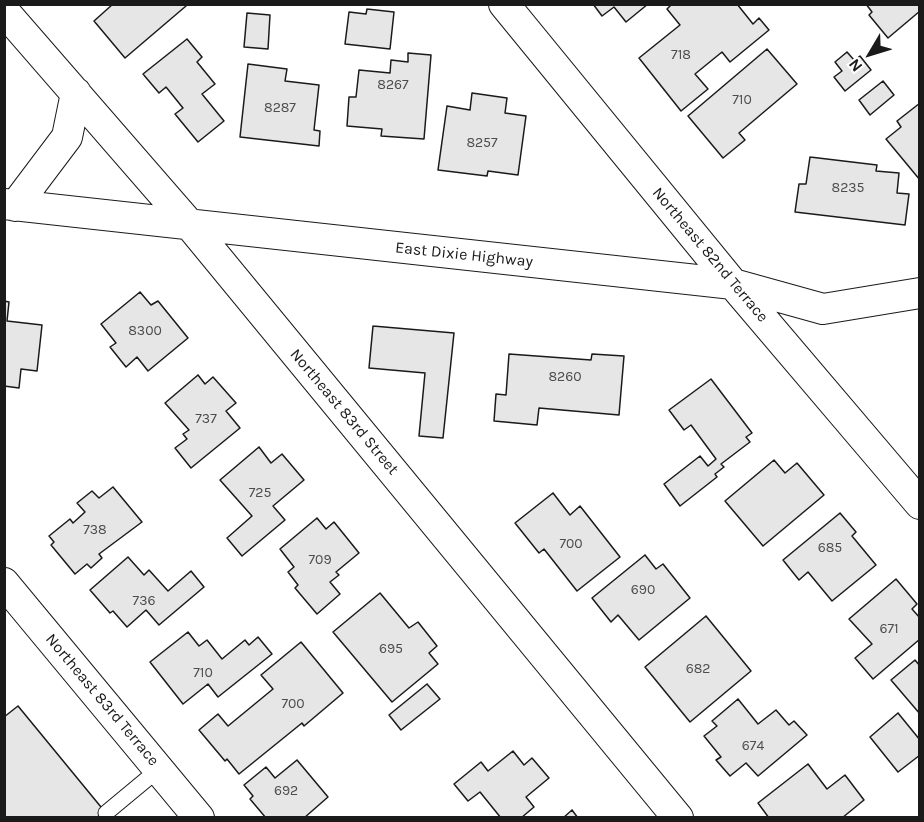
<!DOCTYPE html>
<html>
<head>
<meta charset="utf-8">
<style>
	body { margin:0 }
	#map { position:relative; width:924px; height:822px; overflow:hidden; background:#fff; font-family:Karla,sans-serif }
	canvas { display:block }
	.frame { position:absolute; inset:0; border:6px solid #1a1a1a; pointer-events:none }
	.north { position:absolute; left:840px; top:24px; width:60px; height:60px; -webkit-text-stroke:4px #fff; paint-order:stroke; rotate:232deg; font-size:16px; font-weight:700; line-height:24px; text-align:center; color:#1a1a1a }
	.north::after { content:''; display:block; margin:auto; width:21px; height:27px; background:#1a1a1a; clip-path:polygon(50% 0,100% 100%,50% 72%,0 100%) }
</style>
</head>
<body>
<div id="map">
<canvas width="924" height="822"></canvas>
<div class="frame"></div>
<div class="north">N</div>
</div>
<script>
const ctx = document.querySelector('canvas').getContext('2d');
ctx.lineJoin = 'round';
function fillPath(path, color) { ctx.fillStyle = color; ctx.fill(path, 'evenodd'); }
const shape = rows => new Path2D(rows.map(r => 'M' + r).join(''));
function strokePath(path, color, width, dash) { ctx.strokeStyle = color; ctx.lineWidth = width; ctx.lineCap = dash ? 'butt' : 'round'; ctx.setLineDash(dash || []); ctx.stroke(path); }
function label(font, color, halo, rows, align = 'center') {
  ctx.font = font + ' Karla,sans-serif'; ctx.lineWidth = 4.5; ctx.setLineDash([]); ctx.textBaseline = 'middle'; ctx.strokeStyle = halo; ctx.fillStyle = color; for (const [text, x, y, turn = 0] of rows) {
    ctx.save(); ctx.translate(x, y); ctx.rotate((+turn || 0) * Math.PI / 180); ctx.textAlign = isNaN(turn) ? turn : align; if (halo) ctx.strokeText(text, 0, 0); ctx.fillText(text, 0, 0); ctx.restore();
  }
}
const building = shape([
	[113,4,185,4,186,6,125,58,94,21,113,4],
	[593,4,648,4,626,22,614,7,602,16,593,4],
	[672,4,737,4,753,24,759,18,769,30,730,62,722,52,695,74,708,89,681,111,639,58,680,25,667,9,672,4],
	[866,4,920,4,920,11,888,38,869,15,872,12,866,4],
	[367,9,394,12,390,49,345,44,349,12,366,14,367,9],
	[247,13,270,15,268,49,244,47,247,13],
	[187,39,202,57,197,62,215,84,202,94,224,121,198,142,175,114,183,108,166,87,159,93,143,74,187,39],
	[767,49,797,84,739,133,745,140,723,158,688,116,767,49],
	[847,52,854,60,860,56,871,70,845,91,834,77,842,71,835,62,847,52],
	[408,53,431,55,424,139,381,136,382,129,347,126,349,97,356,97,359,70,390,73,391,60,408,62,408,53],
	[248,64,287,69,285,81,319,85,314,130,320,131,319,146,240,137,248,64],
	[883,81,894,95,870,115,859,100,883,81],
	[472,93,507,98,505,113,526,116,518,175,488,171,487,176,438,170,447,106,470,110,472,93],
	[920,103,920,180,886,139,901,127,897,121,920,103],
	[810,157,877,165,876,171,899,173,897,193,909,194,905,225,795,212,799,184,806,184,810,157],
	[140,292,151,305,158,301,188,338,148,371,137,357,126,367,110,347,116,343,101,324,140,292],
	[4,301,9,302,7,321,42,325,37,371,21,369,19,388,4,386,4,301],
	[373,326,454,333,443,438,419,436,425,373,369,368,373,326],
	[509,354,591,360,592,354,624,356,619,415,539,408,537,425,494,421,496,394,506,395,509,354],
	[198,375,205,384,213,377,236,403,226,411,240,428,191,468,175,448,187,439,183,434,189,430,165,403,198,375],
	[711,379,752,433,746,437,750,442,721,464,724,467,715,474,717,477,680,506,664,484,700,456,708,466,716,459,691,425,684,430,669,410,711,379],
	[259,447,271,463,282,454,304,480,273,506,285,520,242,556,227,538,252,516,220,480,259,447],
	[774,460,785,473,797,463,824,495,763,546,725,501,774,460],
	[113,487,142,522,99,554,102,558,91,568,87,564,75,574,51,545,54,542,49,536,70,519,73,523,85,512,77,503,92,491,99,498,113,487],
	[553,493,570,515,580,506,620,557,577,591,544,549,539,553,515,523,553,493],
	[840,513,856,532,852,536,876,565,832,601,808,572,799,580,783,560,840,513],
	[317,518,326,529,334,522,359,553,336,572,339,575,330,582,340,594,317,614,295,588,298,585,288,572,294,567,280,549,317,518],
	[645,555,656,569,663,564,690,598,639,640,618,615,611,622,592,598,645,555],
	[128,557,144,575,149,570,168,591,191,571,204,587,159,625,146,610,127,627,113,611,110,613,90,590,128,557],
	[896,579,917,604,912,609,920,618,920,639,873,679,855,658,872,644,849,619,896,579],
	[380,593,409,628,418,622,437,646,429,653,438,664,392,702,333,632,380,593],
	[706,616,751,671,690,722,645,667,706,616],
	[188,632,199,646,207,640,222,659,245,640,249,645,258,637,272,654,218,697,208,684,183,704,150,662,188,632],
	[301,642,343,693,304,726,302,723,239,774,227,759,225,761,199,730,218,714,228,726,273,689,261,675,301,642],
	[915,660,920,666,920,714,891,680,915,660],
	[427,684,440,699,401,730,389,715,427,684],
	[738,699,758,724,776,710,789,725,794,721,807,735,758,776,746,763,730,776,716,760,721,757,704,736,717,726,712,721,738,699],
	[18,706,110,818,4,818,4,717,18,706],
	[898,713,920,740,920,755,898,772,870,737,898,713],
	[513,751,524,765,532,758,549,778,526,797,534,807,521,818,501,818,480,792,468,801,454,784,481,762,488,771,513,751],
	[297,760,328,797,304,818,266,818,250,799,253,796,244,785,266,767,275,778,297,760],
	[808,764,827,789,845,775,864,800,842,818,769,818,758,803,808,764],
	[572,810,578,818,563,818,572,810]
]);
const lane = shape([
	[106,813,159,769]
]);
const street = shape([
	[504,4,733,284,920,504],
	[4,11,190,225,678,818],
	[4,204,733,284,823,309,920,293],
	[15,206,67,137,76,93],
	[4,583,199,818]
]);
const numberNames = [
	["718",681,55],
	["8267",393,85],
	["710",742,100],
	["8287",280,108],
	["8257",482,143],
	["8235",848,188],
	["8300",145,331],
	["8260",565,377],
	["737",206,419],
	["725",260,493],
	["738",95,530],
	["700",571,544],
	["685",830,548],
	["709",320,560],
	["690",643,590],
	["736",144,601],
	["671",889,629],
	["695",391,649],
	["682",698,669],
	["710",203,673],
	["700",293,704],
	["674",753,746],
	["692",286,791]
];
const streetNames = [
	["East Dixie Highway",464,255,6],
	["Northeast 82nd Terrace",710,255,50],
	["Northeast 83rd Street",344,412,50],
	["Northeast 83rd Terrace",102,700,50]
];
fillPath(building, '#e6e6e6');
strokePath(building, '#1a1a1a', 1.5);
strokePath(lane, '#1a1a1a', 17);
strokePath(street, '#1a1a1a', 32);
strokePath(lane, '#fff', 15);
strokePath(street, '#fff', 30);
label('14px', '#4d4d4d', null, numberNames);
label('16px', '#1a1a1a', '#fff', streetNames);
</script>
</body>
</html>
